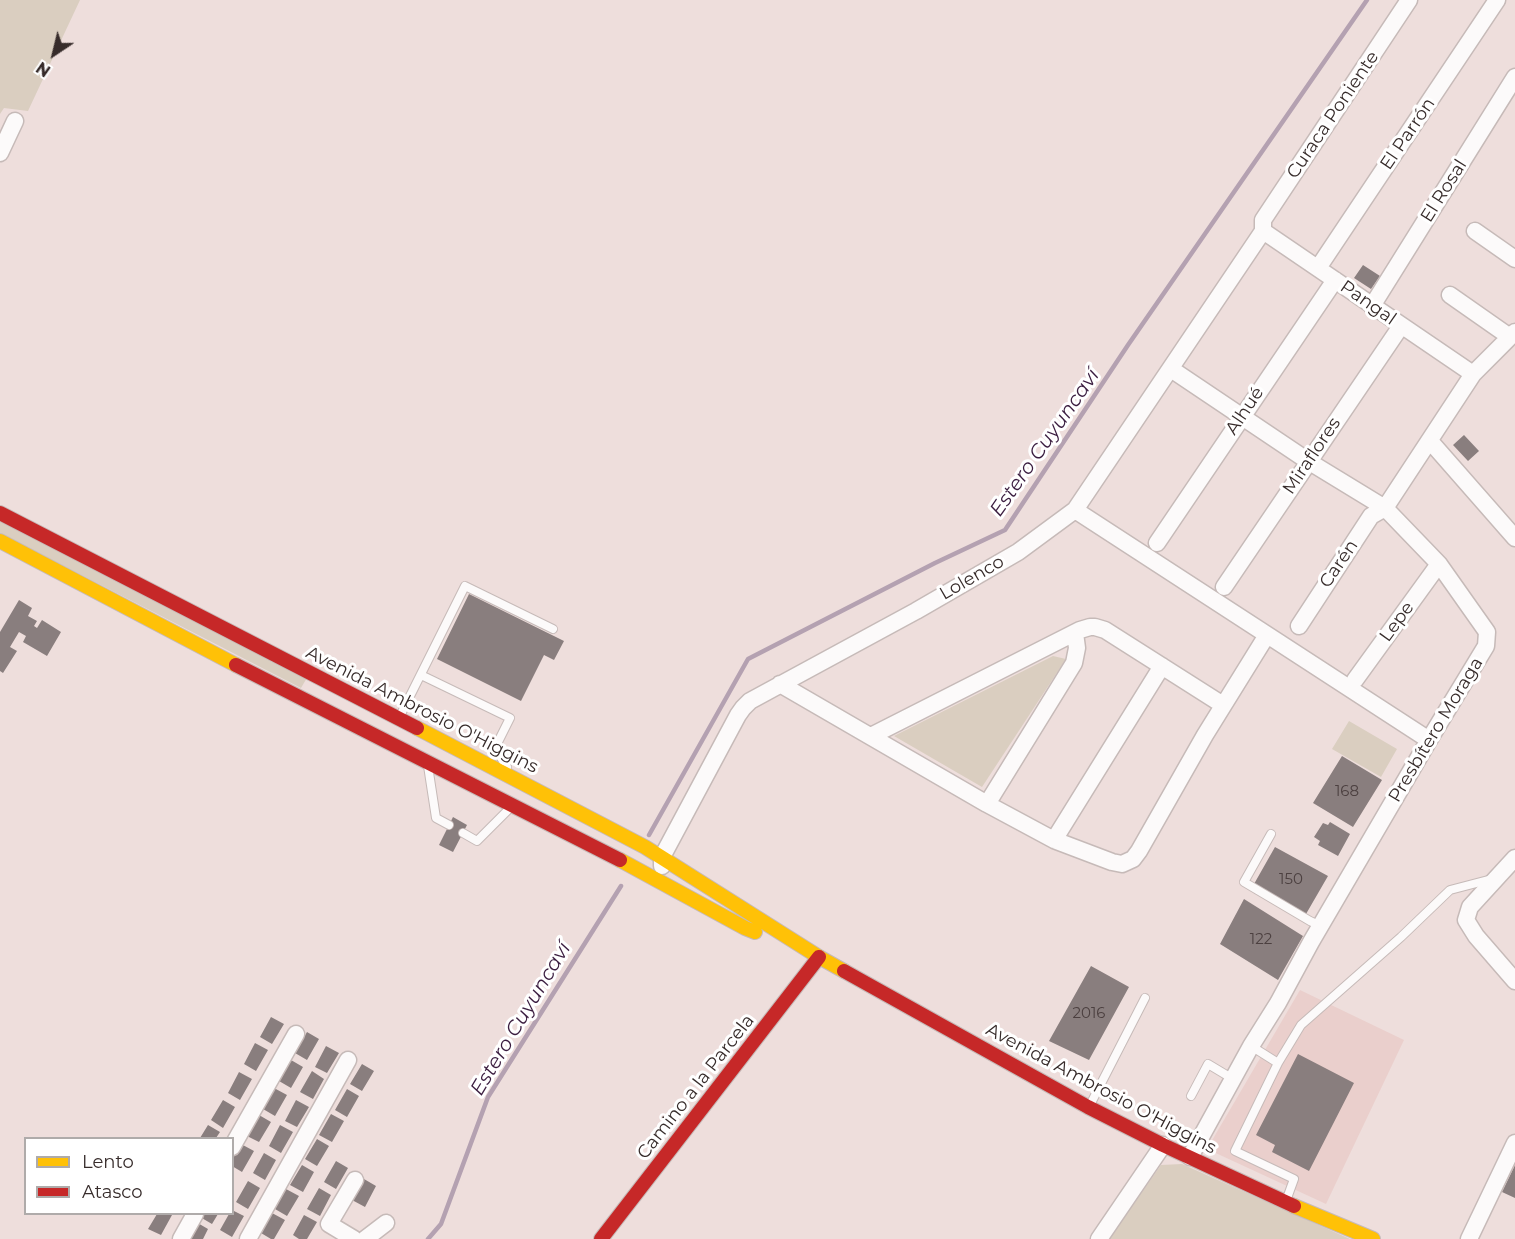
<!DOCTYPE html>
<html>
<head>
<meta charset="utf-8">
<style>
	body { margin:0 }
	#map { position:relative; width:1515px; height:1239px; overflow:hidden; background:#eededc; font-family:Montserrat,sans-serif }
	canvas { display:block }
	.legend { position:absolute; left:24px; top:1137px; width:210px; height:78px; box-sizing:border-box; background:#fff; border:2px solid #afabaa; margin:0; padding:8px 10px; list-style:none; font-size:18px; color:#372c2b }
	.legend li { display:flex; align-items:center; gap:12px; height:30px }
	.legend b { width:30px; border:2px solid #afabaa }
	.north { position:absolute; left:24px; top:24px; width:60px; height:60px; -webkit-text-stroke:4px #fff; paint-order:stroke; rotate:215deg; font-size:16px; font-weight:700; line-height:24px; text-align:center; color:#372c2b }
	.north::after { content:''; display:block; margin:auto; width:21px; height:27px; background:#372c2b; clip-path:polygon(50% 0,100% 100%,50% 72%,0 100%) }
</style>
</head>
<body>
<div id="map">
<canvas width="1515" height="1239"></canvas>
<ul class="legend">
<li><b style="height:8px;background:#ffc107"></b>Lento</li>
<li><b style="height:8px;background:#c62828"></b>Atasco</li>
</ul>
<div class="north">N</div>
</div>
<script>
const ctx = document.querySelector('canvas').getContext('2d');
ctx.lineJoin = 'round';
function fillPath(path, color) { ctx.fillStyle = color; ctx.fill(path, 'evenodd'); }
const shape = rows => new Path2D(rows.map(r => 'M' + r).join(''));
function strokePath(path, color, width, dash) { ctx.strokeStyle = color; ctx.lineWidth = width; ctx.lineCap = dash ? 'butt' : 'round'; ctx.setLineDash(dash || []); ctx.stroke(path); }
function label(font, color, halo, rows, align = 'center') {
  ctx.font = font + ' Montserrat,sans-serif'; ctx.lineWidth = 6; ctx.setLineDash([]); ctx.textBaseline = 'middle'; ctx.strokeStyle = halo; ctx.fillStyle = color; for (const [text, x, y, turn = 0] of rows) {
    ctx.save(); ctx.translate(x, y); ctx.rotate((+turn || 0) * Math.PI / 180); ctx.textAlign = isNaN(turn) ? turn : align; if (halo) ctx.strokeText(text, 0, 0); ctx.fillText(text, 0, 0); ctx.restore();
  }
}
const built = shape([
	[1300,990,1404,1040,1326,1204,1207,1149]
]);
const green = shape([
	[0,0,80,0,28,111,4,108,0,114],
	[0,520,308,676,301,688,0,533],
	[1053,656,1066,659,982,787,894,736],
	[1349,721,1397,749,1381,777,1332,749],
	[1182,1164,1350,1239,1109,1239,1161,1165]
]);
const stream = shape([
	[649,835,748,659,935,563,1005,530,1128,345,1367,0],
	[428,1239,441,1224,488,1097,621,886]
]);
const building = shape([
	[1363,265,1380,276,1371,289,1354,278],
	[1464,435,1479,451,1468,461,1453,445],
	[469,594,564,641,554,660,544,655,521,701,437,659],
	[19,600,32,608,28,616,37,621,34,626,37,628,42,620,61,632,47,656,23,642,26,636,19,632,10,647,17,651,3,673,0,671,0,632],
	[1342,756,1382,780,1353,827,1313,803],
	[453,817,467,825,453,852,439,845],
	[1330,822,1350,834,1338,856,1318,845,1320,841,1314,837,1323,823,1328,825],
	[1275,847,1328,876,1306,914,1254,884],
	[1244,899,1303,936,1278,980,1220,944],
	[1091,966,1129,987,1089,1060,1049,1041],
	[271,1017,284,1024,272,1044,260,1037],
	[307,1032,319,1039,307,1060,295,1053],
	[255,1043,268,1050,256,1071,244,1064],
	[326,1046,339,1053,327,1073,315,1067],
	[1298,1054,1354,1083,1309,1171,1272,1152,1275,1145,1256,1135],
	[291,1060,303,1067,291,1088,279,1081],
	[362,1064,374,1071,362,1091,350,1084],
	[312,1071,324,1079,313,1099,300,1092],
	[239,1072,252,1079,240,1100,228,1093],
	[274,1088,287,1095,275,1116,263,1109],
	[347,1089,359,1096,347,1117,335,1110],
	[223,1100,235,1107,223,1128,211,1120],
	[296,1100,309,1107,297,1127,285,1121],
	[331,1114,344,1121,332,1142,319,1135],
	[259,1115,271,1122,259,1142,247,1136],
	[208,1125,220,1132,216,1138,200,1138],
	[280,1125,293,1132,281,1153,269,1146],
	[317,1139,329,1146,317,1166,305,1159],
	[241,1144,254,1151,242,1172,232,1166,232,1160],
	[264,1153,276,1160,265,1180,253,1173],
	[336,1161,348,1168,336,1189,324,1182],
	[302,1165,314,1172,303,1192,290,1185],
	[1515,1165,1515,1198,1502,1192],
	[364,1179,376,1186,365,1207,352,1200],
	[248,1181,260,1188,248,1209,236,1202],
	[319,1188,331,1195,320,1216,307,1209],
	[286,1189,299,1196,287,1216,275,1209],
	[232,1210,244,1216,232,1237,220,1230,229,1214,232,1214],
	[272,1213,285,1220,274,1239,271,1239,261,1233],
	[157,1214,170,1214,172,1215,161,1235,148,1229],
	[202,1214,218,1214,212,1224,200,1217],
	[304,1215,317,1222,307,1239,299,1239,293,1235],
	[196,1222,208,1229,203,1239,187,1239]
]);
const lane = shape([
	[421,675,510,718,495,748,507,767],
	[399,718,465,586,553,629],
	[428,766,436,818,449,825],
	[463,833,477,841,510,808],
	[1271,834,1244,882,1310,921,1321,926],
	[1251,1046,1278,1063,1235,1151,1294,1179,1286,1201],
	[1278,1063,1301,1025,1401,937,1450,890,1492,879],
	[1191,1096,1208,1064,1233,1079],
	[1089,1107,1145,998]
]);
const street = shape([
	[0,153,15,121],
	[1263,231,1263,220,1409,0],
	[1263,231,1473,374],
	[1475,231,1515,259],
	[1318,268,1497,0],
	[1450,295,1510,337],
	[1372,306,1515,77],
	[1171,369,1308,461,1385,508,1439,564,1487,632,1486,646,1429,740,1311,942,1278,1003,1251,1046,1190,1157],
	[1430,441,1515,538],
	[1075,510,1429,740],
	[1157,543,1335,280],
	[1224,587,1401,326],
	[1299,626,1371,516,1385,508,1473,374,1515,332],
	[1355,680,1439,564],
	[780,684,987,804,1054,840,1112,862,1122,864,1133,859,1139,851,1205,735,1267,635],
	[871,736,1080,630,1090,627,1095,627,1105,630,1223,705],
	[987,804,1074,663,1077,648,1075,633],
	[1054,840,1162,666],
	[1515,858,1470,907,1466,920,1476,936,1515,981],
	[662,866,662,857,738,715,743,708,750,701,916,611,1018,552,1075,510,1263,231],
	[232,1147,296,1034],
	[181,1239,195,1214],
	[248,1239,348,1060],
	[354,1239,329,1224,355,1180],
	[365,1239,386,1223],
	[1099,1239,1163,1145],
	[1469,1239,1515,1143]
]);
const slow = shape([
	[0,541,236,665],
	[417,728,645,847,819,957,844,971],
	[620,860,745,928,755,932],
	[1294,1206,1373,1239]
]);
const jam = shape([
	[0,513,417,728],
	[236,665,620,860],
	[844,971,1088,1107,1163,1145,1294,1206],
	[601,1239,819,957]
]);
const numberNames = [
	["168",1347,792],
	["150",1291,880],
	["122",1261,940],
	["2016",1089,1014]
];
const streetNames = [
	["Curaca Poniente",1333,115,-56],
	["El Parrón",1408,134,-56],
	["El Rosal",1444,191,-58],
	["Pangal",1368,303,35],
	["Alhué",1245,411,-56],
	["Miraflores",1312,456,-56],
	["Carén",1339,564,-56],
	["Lolenco",972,578,-30],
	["Lepe",1397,622,-54],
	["Avenida Ambrosio O'Higgins",422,710,27],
	["Presbítero Moraga",1436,730,-59],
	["Camino a la Parcela",696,1087,-52],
	["Avenida Ambrosio O'Higgins",1101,1089,28]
];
const waterNames = [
	["Estero Cuyuncaví",1045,443,-55],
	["Estero Cuyuncaví",521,1019,-59]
];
fillPath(built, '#eacfcc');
fillPath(green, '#dacec0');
strokePath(stream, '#b4a1b1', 4.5);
fillPath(building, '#897e7e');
strokePath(lane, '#c6bab8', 10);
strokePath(street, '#c6bab8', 19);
strokePath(slow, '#c6bab8', 16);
strokePath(jam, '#c6bab8', 16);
strokePath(lane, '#fcfafa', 8);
strokePath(street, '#fcfafa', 16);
strokePath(slow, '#ffc107', 14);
strokePath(jam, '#c62828', 14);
label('15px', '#4c4040', null, numberNames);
label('18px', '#372c2b', '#fff', streetNames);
label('italic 20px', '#3a1c3f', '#fff', waterNames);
</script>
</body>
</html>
